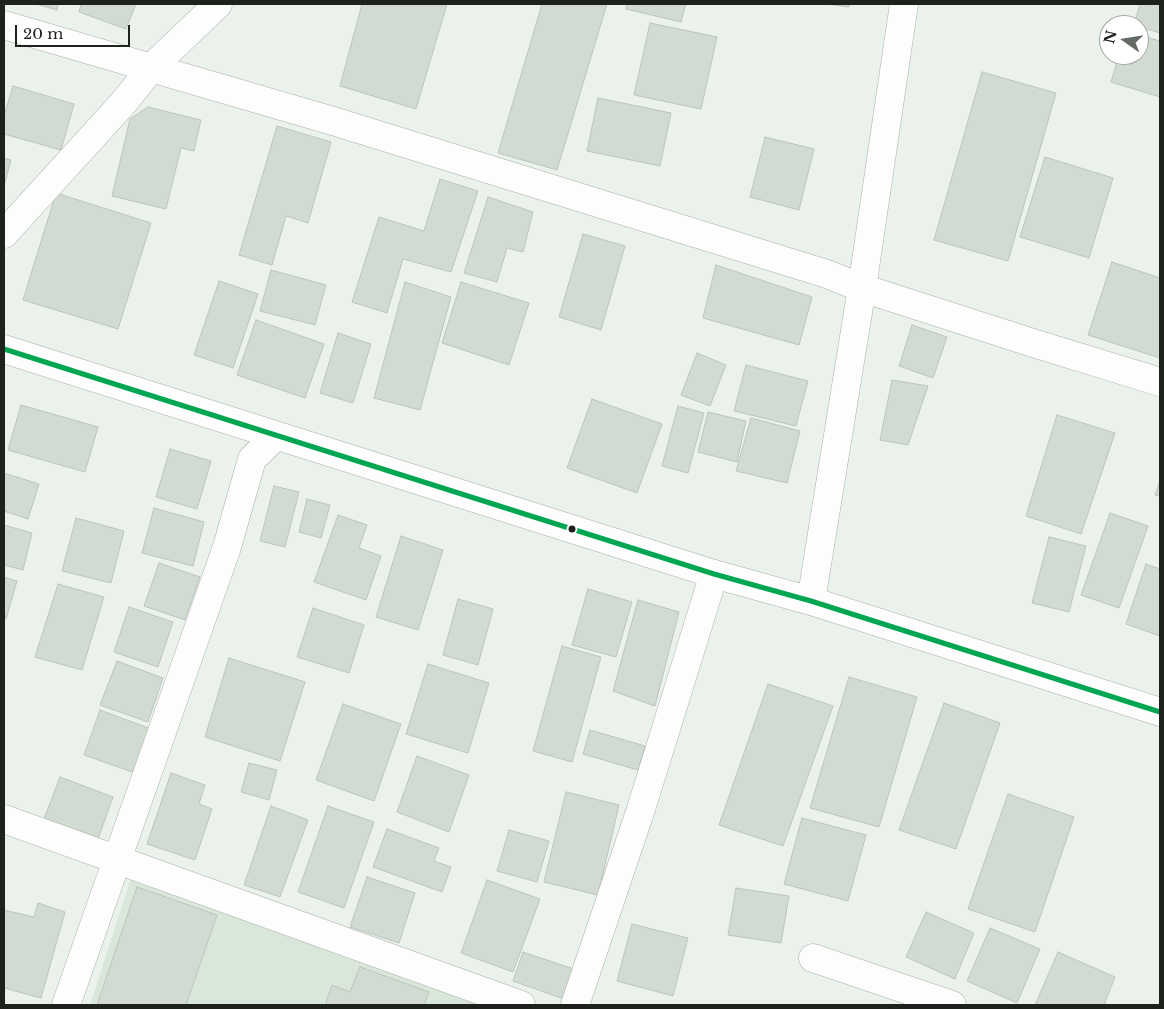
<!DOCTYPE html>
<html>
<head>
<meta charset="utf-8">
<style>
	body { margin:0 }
	#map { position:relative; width:1164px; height:1009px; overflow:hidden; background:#eaf2eb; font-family:"Libre Baskerville",serif }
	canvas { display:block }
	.frame { position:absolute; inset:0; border:5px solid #1d221d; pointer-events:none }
	.north { position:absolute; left:1099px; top:15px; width:50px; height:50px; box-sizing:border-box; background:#fff; border:1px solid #a5a7a5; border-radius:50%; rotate:283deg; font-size:14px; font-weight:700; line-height:20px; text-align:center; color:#1d221d }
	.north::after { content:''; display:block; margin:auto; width:18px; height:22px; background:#656b65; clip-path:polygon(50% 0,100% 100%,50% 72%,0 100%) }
	.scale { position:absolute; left:15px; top:25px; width:115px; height:22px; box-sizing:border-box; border:2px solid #1d221d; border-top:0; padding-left:6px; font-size:15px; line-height:18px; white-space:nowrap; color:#1d221d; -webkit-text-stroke:4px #fff; paint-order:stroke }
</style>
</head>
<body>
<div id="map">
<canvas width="1164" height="1009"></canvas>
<div class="frame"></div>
<div class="north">N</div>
<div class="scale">20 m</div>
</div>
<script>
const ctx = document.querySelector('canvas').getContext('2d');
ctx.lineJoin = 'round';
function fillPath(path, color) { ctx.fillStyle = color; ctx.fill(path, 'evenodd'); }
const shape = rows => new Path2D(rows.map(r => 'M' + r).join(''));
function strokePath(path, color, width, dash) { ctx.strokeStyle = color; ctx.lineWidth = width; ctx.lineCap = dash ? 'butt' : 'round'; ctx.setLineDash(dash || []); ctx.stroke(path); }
const built = shape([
	[132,875,479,1005,90,1005]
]);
const building = shape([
	[36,4,58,4,57,10,36,4],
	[81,4,136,4,126,29,79,12,81,4],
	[362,4,447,4,416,109,340,86,362,4],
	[542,4,607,4,557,170,498,153,542,4],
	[627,4,686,4,681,22,626,9,627,4],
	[826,4,850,4,849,7,826,4],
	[1140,4,1160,4,1160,33,1134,25,1140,4],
	[650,23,717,37,701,109,634,95,650,23],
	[1139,35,1160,41,1160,97,1111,82,1119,55,1139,55,1139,35],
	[982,72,1056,93,1008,261,934,240,982,72],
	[13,86,74,104,61,150,4,134,4,116,13,86],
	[598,98,671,113,660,166,587,151,598,98],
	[148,107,201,120,194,151,181,148,166,209,112,196,130,119,148,107],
	[277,126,331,142,308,223,286,216,272,265,239,255,277,126],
	[765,137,814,149,799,210,750,197,765,137],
	[1045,157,1113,178,1089,258,1020,237,1045,157],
	[4,158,11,160,4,186,4,158],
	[440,179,478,191,451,272,403,259,387,313,352,302,379,217,424,231,440,179],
	[56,193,151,223,118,329,23,300,56,193],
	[488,197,533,212,523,252,507,248,497,282,464,273,488,197],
	[583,234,625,246,601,330,559,317,583,234],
	[1112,262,1160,278,1160,358,1088,335,1112,262],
	[716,265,812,297,799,345,703,318,716,265],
	[271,270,326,285,315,325,260,311,271,270],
	[219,281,258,294,233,368,194,355,219,281],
	[405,282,451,297,420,410,374,398,405,282],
	[461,282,529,303,509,365,442,343,461,282],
	[256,320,324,344,305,398,237,375,256,320],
	[912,325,947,337,933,378,899,366,912,325],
	[338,333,371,344,353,403,320,393,338,333],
	[697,353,726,365,710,406,681,395,697,353],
	[746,365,808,381,796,426,734,411,746,365],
	[892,380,928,386,908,445,880,440,892,380],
	[592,399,662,424,637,493,567,468,592,399],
	[21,405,98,427,85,472,8,450,21,405],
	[678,406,704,413,688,473,662,466,678,406],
	[708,412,746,421,737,462,698,452,708,412],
	[1057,415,1115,433,1081,534,1026,516,1057,415],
	[751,418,800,431,787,483,736,471,751,418],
	[170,449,211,461,197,509,156,497,170,449],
	[4,473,39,484,28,519,4,511,4,473],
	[1160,481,1160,496,1155,495,1160,481],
	[274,486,299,492,285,547,260,541,274,486],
	[307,499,330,505,321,538,299,532,307,499],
	[154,508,204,522,193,566,142,553,154,508],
	[1110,513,1148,526,1119,608,1081,595,1110,513],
	[338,515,367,525,359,548,381,556,366,600,314,582,338,515],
	[76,518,124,531,111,583,62,571,76,518],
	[4,525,32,533,23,570,4,565,4,525],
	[401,536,443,550,418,630,376,617,401,536],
	[1049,537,1086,546,1069,612,1032,603,1049,537],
	[159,563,200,577,185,620,144,606,159,563],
	[1146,564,1160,569,1160,636,1126,624,1146,564],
	[4,577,17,581,6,619,4,619,4,577],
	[58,584,104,597,82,670,35,657,58,584],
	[588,589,632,602,616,657,572,645,588,589],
	[458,599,493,609,478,665,443,655,458,599],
	[638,600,679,612,655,706,613,691,638,600],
	[129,607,173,622,158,667,114,652,129,607],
	[313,608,364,625,349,673,297,657,313,608],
	[562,646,601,657,572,762,533,751,562,646],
	[229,658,305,682,280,761,205,737,229,658],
	[117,661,163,678,148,722,100,705,117,661],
	[428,664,489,683,468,753,406,734,428,664],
	[849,677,917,697,879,827,810,808,849,677],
	[768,684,833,706,783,846,719,825,768,684],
	[944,703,1000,723,956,849,899,830,944,703],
	[343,704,401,724,374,801,316,780,343,704],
	[100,710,151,729,135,773,84,755,100,710],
	[590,730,645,746,638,770,583,754,590,730],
	[417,756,469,775,449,832,397,812,417,756],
	[249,763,277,770,269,800,241,792,249,763],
	[171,773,205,785,199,804,212,809,195,860,147,844,171,773],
	[60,777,113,797,98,839,44,819,60,777],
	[566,792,619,805,598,895,544,882,566,792],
	[1008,794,1074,817,1035,932,968,909,1008,794],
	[271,806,308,820,280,897,244,885,271,806],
	[328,806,374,822,344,908,298,892,328,806],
	[802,818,866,835,848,901,784,884,802,818],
	[387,829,439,848,434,861,451,867,442,892,373,867,387,829],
	[509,830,549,841,537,882,497,871,509,830],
	[367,877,415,893,399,943,350,927,367,877],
	[487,880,540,899,513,972,461,953,487,880],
	[137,887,217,915,186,1005,97,1005,137,887],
	[736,888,789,896,781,943,728,935,736,888],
	[38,903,65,912,41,998,4,988,4,910,34,917,38,903],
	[926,912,974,933,955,979,906,957,926,912],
	[632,924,688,938,673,996,617,981,632,924],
	[990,928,1040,949,1017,1003,967,981,990,928],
	[523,952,574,969,564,999,513,981,523,952],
	[1058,952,1115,977,1104,1005,1035,1005,1058,952],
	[360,967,429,992,424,1005,325,1005,332,985,350,992,360,967]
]);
const minor = shape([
	[4,25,333,121,827,274,862,288,1033,343,1160,382],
	[4,234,125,101,152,67,218,4],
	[811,601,862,288,904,4],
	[4,819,521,1005],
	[813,958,952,1005],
	[66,1005,227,547,252,459,276,436],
	[575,1005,641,809,714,574]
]);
const highway = shape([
	[4,349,714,574,811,601,1160,712]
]);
const bus1 = shape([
	[4,349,714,574,811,601,1160,712]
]);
const markers = [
	[572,529,4.5,"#1d221d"]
];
fillPath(built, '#d9e7da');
fillPath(building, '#d1dbd1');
strokePath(building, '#bdc3be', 1);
strokePath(minor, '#a9aea9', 29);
strokePath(highway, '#a9aea9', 29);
strokePath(minor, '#fcfdfc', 28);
strokePath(highway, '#fcfdfc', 28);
strokePath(bus1, '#00a651', 5);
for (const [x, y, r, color] of markers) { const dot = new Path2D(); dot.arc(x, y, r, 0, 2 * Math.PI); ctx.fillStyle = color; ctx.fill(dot); strokePath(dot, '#fff', 2); }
</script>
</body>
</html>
